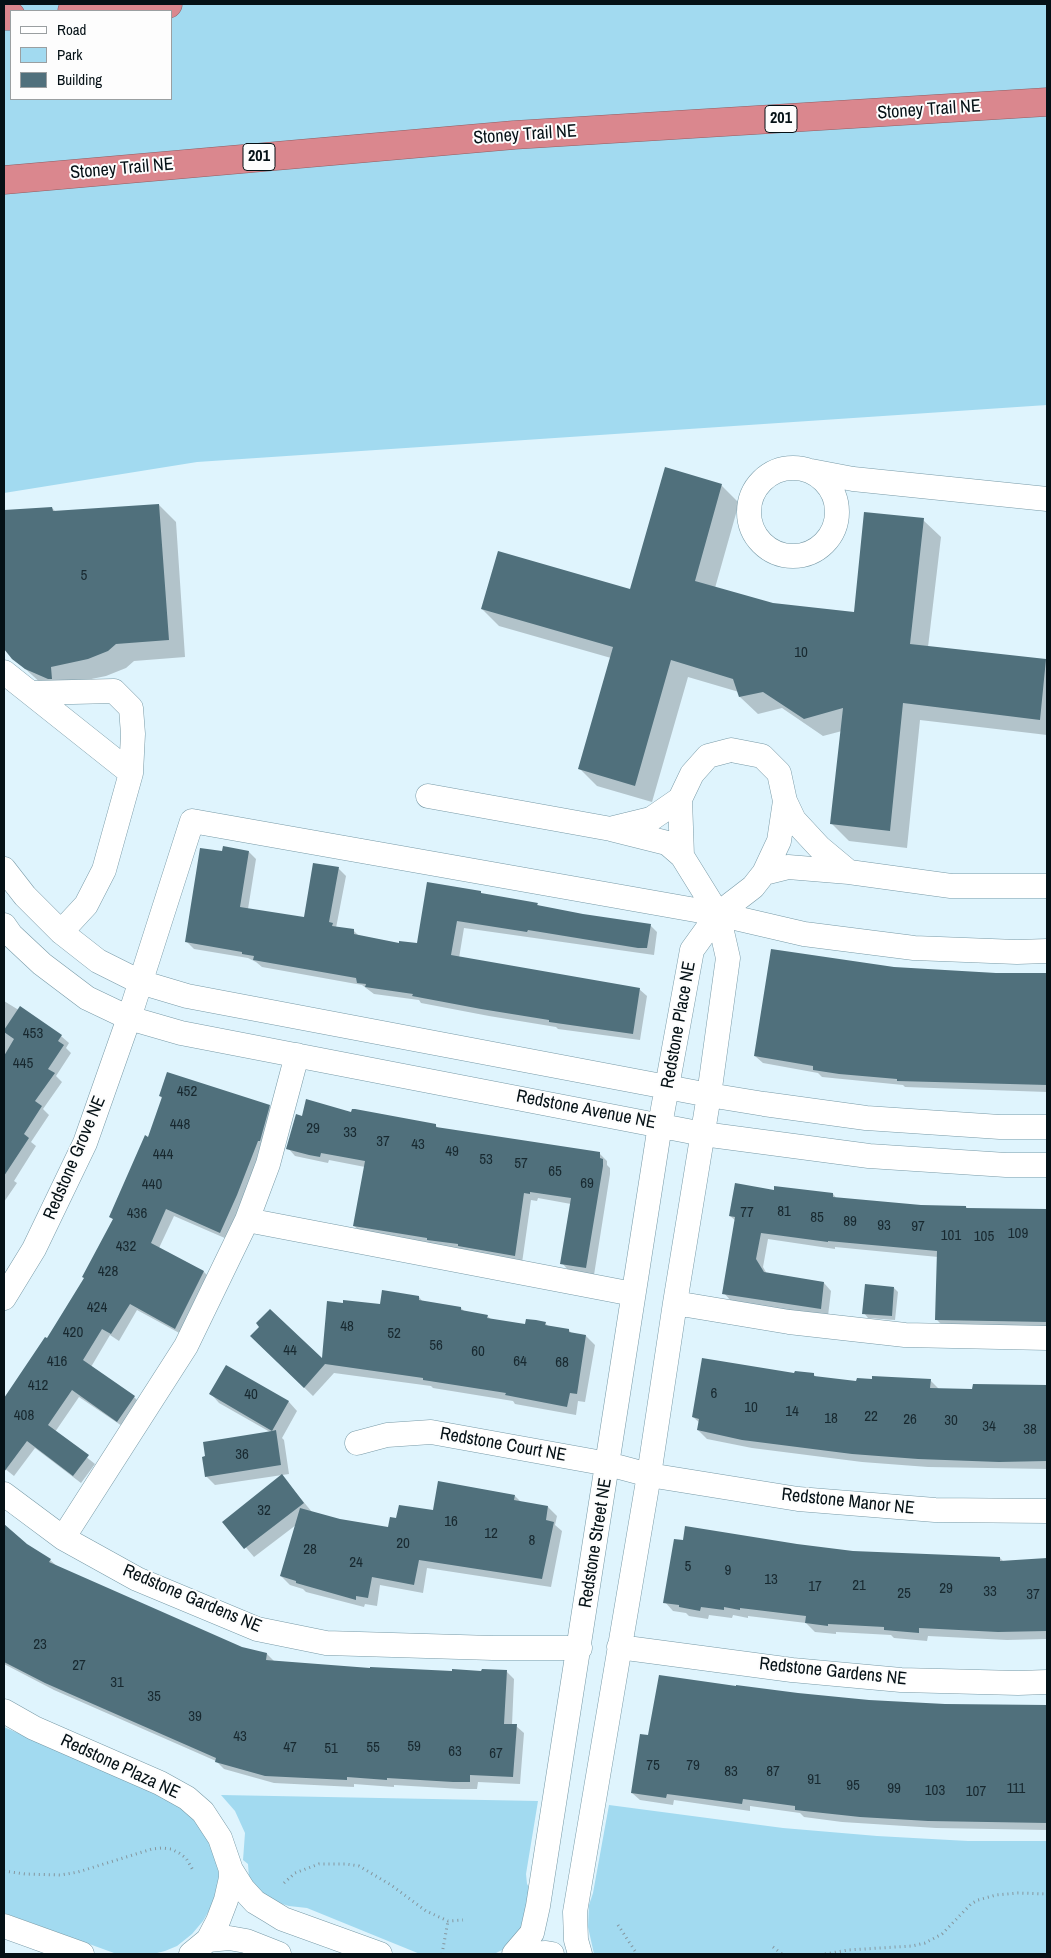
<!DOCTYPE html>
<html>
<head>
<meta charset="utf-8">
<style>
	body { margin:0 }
	#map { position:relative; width:1051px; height:1958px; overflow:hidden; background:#dff4fd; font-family:"Archivo Narrow",sans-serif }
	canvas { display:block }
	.frame { position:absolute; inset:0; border:5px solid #051116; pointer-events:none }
	.legend { position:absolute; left:10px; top:10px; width:162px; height:90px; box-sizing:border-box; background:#fdfdfd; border:1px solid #9a9fa1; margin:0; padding:6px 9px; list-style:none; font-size:15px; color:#051116 }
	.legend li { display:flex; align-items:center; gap:10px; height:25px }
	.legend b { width:25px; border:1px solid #9a9fa1 }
</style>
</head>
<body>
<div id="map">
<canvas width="1051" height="1958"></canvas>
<div class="frame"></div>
<ul class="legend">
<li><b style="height:6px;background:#fff"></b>Road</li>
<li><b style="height:14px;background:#a2daf0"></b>Park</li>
<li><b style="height:14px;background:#50707c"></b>Building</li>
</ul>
</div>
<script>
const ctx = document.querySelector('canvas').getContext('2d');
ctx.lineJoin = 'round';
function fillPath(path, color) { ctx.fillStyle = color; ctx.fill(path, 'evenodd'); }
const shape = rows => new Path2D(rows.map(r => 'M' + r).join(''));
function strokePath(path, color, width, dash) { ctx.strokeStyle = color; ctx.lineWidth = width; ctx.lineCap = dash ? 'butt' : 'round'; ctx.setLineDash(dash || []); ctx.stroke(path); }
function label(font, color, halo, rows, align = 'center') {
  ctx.font = font + ' "Archivo Narrow",sans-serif'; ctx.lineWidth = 4; ctx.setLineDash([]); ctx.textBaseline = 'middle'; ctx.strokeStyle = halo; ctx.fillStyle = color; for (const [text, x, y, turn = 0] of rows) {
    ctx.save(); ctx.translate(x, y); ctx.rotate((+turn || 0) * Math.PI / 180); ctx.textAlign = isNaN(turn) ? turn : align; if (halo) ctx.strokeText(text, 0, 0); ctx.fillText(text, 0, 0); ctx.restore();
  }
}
const green = shape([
	[4,4,1047,4,1047,405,197,462,4,493],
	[11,11,171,11,171,99,11,99],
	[4,1727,179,1803,198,1819,218,1859,219,1882,214,1902,203,1921,192,1934,177,1946,165,1951,153,1954,124,1954,114,1953,4,1913],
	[221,1795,538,1801,526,1874,527,1884,533,1893,522,1927,502,1950,494,1954,420,1954,307,1908,289,1906,272,1901,260,1893,249,1878,248,1864,243,1860,245,1833,235,1811],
	[609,1805,783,1828,877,1836,968,1841,1047,1841,1047,1954,594,1954,588,1927,589,1905,593,1893]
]);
const shadow = shape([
	[721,485,739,503,715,588,772,604,855,614,923,520,941,537,928,647,1046,660,1047,735,920,720,907,848,849,841,832,824,842,731,823,736,782,708,758,714,740,697,739,692,688,677,652,802,597,786,580,769,611,658,499,626,482,609,631,591],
	[159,505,176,522,185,657,134,661,126,668,106,676,67,684,44,686,9,654,4,645,4,513,8,511,52,508,56,512],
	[249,852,256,859,248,909,305,919,338,868,346,876,336,928,354,931,360,937,400,944,418,945,482,895,537,904,539,906,583,915,650,925,657,932,654,955,464,928,459,958,639,989,647,996,640,1040,558,1029,556,1027,489,1016,421,1003,419,1000,374,994,362,985,262,967,256,962,248,958,194,949,186,941,223,853],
	[854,964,936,972,1047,974,1047,1092,905,1087,903,1085,822,1077,818,1073,763,1063,755,1056],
	[4,1001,61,1036,69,1043,66,1048,71,1053,56,1076,62,1082,43,1109,49,1115,31,1142,36,1146,14,1181,17,1183,4,1202],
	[160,1096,269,1106,276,1113,227,1239,174,1216,159,1248,204,1272,211,1279,183,1335,137,1310,119,1341,110,1335,91,1367,134,1397,141,1404,125,1428,79,1397,55,1432,95,1464,81,1483,35,1448,14,1476,4,1468,4,1401,47,1340,85,1278,114,1220,111,1217,148,1138,163,1099],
	[352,1114,436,1126,439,1129,600,1154,607,1161,607,1165,610,1168,610,1174,594,1275,569,1271,562,1263,571,1204,538,1198,537,1201,531,1200,522,1263,362,1233,354,1226,365,1167,329,1160,328,1163,295,1156,288,1148,303,1117],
	[775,1191,833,1194,837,1199,921,1206,966,1207,968,1209,1047,1210,1047,1329,944,1327,937,1320,938,1257,835,1247,835,1249,768,1239,763,1267,767,1274,824,1283,831,1291,828,1316,731,1301,724,1293,736,1221,730,1216],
	[894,1288,898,1292,895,1320,868,1318,864,1313],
	[419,1297,423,1302,461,1308,465,1312,487,1316,492,1320,526,1326,545,1323,548,1326,569,1330,572,1334,586,1336,595,1345,585,1402,578,1401,576,1415,515,1404,513,1401,433,1388,431,1386,334,1373,313,1396,251,1336,323,1360,381,1305],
	[226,1366,289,1402,297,1411,282,1438,284,1440,289,1474,215,1485,206,1476,270,1432,219,1403,211,1394],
	[795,1374,813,1374,817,1378,858,1383,930,1380,939,1389,974,1391,1047,1386,1047,1469,928,1467,862,1462,752,1448,707,1439,698,1430,700,1423,693,1417],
	[282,1476,312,1512,340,1520,389,1529,398,1520,515,1496,522,1503,548,1507,557,1516,555,1525,562,1531,551,1587,427,1568,423,1593,380,1585,377,1606,365,1604,364,1607,306,1592,303,1589,290,1585,281,1576,296,1525,254,1557,224,1522],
	[4,1526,27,1545,50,1560,58,1567,241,1648,267,1654,274,1661,371,1670,507,1672,514,1679,512,1725,516,1726,524,1733,520,1784,478,1782,477,1789,461,1789,394,1785,394,1787,354,1784,354,1787,274,1783,224,1769,216,1761,54,1690,4,1664],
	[797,1545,853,1552,1000,1558,1004,1562,1047,1560,1047,1641,1046,1639,1007,1640,928,1636,927,1641,894,1638,891,1635,836,1632,836,1634,815,1632,806,1623,748,1616,748,1618,733,1615,732,1618,709,1615,708,1619,689,1616,686,1613,673,1611,665,1602],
	[737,1688,869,1701,945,1705,1047,1706,1047,1830,936,1828,842,1822,804,1817,800,1813,750,1806,750,1811,674,1800,673,1805,640,1800,632,1793,649,1736]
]);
const building = shape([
	[665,467,722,484,695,581,773,603,854,612,864,512,924,518,910,644,1046,659,1040,720,903,703,890,831,830,824,843,708,804,719,763,692,739,697,733,679,671,660,635,786,578,769,613,647,481,609,498,551,630,589],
	[159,504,169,640,116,644,108,651,88,659,51,667,52,679,48,679,25,669,12,659,4,649,4,510,52,507,53,511],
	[223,846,249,851,240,907,304,917,313,863,339,867,329,922,333,923,332,926,354,929,354,934,399,943,399,941,417,943,427,882,481,891,481,893,538,903,537,905,583,914,651,924,647,948,638,948,528,930,527,932,457,921,451,955,640,988,633,1034,549,1022,549,1020,481,1009,412,996,413,994,365,987,366,984,357,983,356,978,253,960,254,956,242,954,242,952,185,942,200,848,222,851],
	[771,949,894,967,996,973,1046,973,1047,1085,897,1081,897,1079,839,1074,813,1070,813,1066,754,1056],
	[20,1006,62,1035,58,1041,64,1045,48,1069,55,1073,35,1101,42,1106,24,1134,29,1138,4,1176,4,1056,14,1039,4,1032,4,1030],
	[167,1072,270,1105,260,1141,258,1141,237,1195,220,1233,166,1209,151,1243,204,1271,175,1329,130,1304,111,1334,102,1329,83,1360,135,1396,117,1422,72,1390,48,1425,89,1455,73,1476,27,1441,4,1472,4,1398,45,1337,47,1338,84,1278,82,1277,113,1219,109,1217,145,1135,148,1137,162,1097,159,1096],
	[306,1099,351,1112,352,1109,355,1109,436,1124,436,1127,600,1152,600,1158,603,1159,603,1166,586,1268,560,1264,571,1198,530,1192,530,1194,524,1193,515,1256,458,1246,458,1244,427,1240,427,1238,353,1226,365,1161,321,1153,320,1157,309,1155,286,1149,296,1114,302,1116],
	[735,1183,774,1190,774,1186,833,1193,833,1197,921,1205,966,1206,966,1208,1047,1209,1047,1322,935,1320,937,1251,828,1241,828,1242,761,1233,756,1259,764,1272,824,1282,821,1309,722,1294,735,1217,729,1216],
	[865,1284,894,1287,892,1316,862,1314],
	[382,1290,419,1296,419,1300,461,1307,461,1310,488,1315,487,1318,525,1324,526,1319,536,1320,546,1322,545,1325,569,1329,569,1332,586,1335,577,1394,570,1393,567,1407,505,1395,506,1393,423,1380,423,1378,325,1364,304,1388,250,1336,259,1327,256,1323,270,1309,322,1358,327,1301,343,1303,343,1300,380,1304],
	[702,1358,794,1373,795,1371,814,1373,814,1376,856,1381,857,1378,872,1379,872,1376,931,1379,930,1388,972,1389,973,1384,1047,1385,1047,1461,999,1462,918,1459,852,1454,742,1440,697,1430,699,1419,692,1417],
	[226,1365,289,1401,272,1431,276,1430,281,1465,205,1477,202,1457,205,1456,203,1442,272,1431,209,1394],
	[282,1474,304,1503,244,1549,222,1522],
	[438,1481,515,1495,514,1500,548,1506,546,1520,554,1522,542,1579,419,1560,414,1585,372,1577,368,1598,356,1596,356,1600,296,1583,296,1581,280,1576,300,1508,340,1519,388,1527,390,1517,396,1518,399,1505,433,1510],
	[4,1524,27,1544,51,1559,49,1562,242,1647,267,1653,266,1660,370,1668,370,1667,452,1671,452,1669,481,1671,482,1669,507,1670,504,1724,517,1724,513,1777,470,1775,470,1782,453,1782,387,1778,387,1780,347,1777,347,1780,265,1776,215,1762,216,1758,45,1683,4,1662],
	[685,1526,797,1544,853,1551,1000,1557,1000,1561,1047,1558,1047,1631,998,1632,919,1628,919,1633,884,1630,884,1627,828,1624,828,1626,805,1623,806,1616,740,1608,740,1610,724,1607,724,1610,701,1607,700,1611,679,1607,679,1605,663,1603,674,1539,683,1540],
	[659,1675,736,1686,736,1685,798,1693,869,1700,945,1704,1047,1705,1047,1823,928,1821,860,1817,795,1810,795,1806,743,1799,742,1804,667,1794,666,1798,631,1793,640,1734,648,1735]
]);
const path = shape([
	[4,1871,25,1874,61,1875,78,1872,152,1849,162,1848,171,1849,179,1853,186,1858,194,1872],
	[284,1883,295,1873,319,1864,346,1864,359,1866,391,1885,426,1911,448,1921,463,1920],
	[618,1925,637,1954],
	[773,1947,782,1954],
	[442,1954,448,1921],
	[825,1954,848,1950,912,1946,925,1943,942,1934,971,1904,978,1900,996,1895,1018,1893,1047,1894]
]);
const minor = shape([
	'749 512a44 44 0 1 1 88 0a44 44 0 1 1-88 0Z',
	[811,471,853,479,1047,499],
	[4,672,131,773,104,870,86,905,61,932],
	[31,693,114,691,131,708,133,734,131,773],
	[428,796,611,829,667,843,682,856],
	[785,801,794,820,819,847,849,872],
	[614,828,651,819,680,799],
	[4,869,25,896,61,932,98,961,140,982,187,996,709,1095,764,1104,866,1118,1000,1127,1047,1127],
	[764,873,788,867,849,872,951,886,1047,886],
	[4,925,11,935,42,964,87,998,129,1018,181,1033,703,1134,869,1156,1006,1165,1047,1165],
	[247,1220,633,1294],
	[4,1298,34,1249,85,1143,129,1018,192,821,718,914,804,934,914,948,1017,952,1047,951],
	[675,1303,789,1322,905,1335,1047,1338],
	[357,1443,387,1435,431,1432,608,1464,649,1475,798,1499,935,1510,1047,1511],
	[4,1494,63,1538,137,1579,257,1629,326,1643,493,1648,580,1648],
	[63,1538,186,1346,247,1220,268,1164,297,1055],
	[619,1647,792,1670,901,1680,1018,1683,1047,1682],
	[4,1711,34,1728,160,1783,187,1798,203,1812,220,1838,231,1870,231,1878,226,1900,218,1921,208,1940,191,1954],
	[231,1870,243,1889,255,1902,270,1911,283,1919,380,1954],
	[4,1926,82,1954],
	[208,1940,229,1938,246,1941,279,1954],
	[514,1954,532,1933,538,1906,660,1125,692,950,718,914,753,887,764,873,779,841,785,801,779,773,762,756,731,750,708,756,692,774,680,799,682,856,718,914,728,958,709,1095,675,1303,649,1475,575,1912,576,1940,580,1954],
	[526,1954,546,1953,552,1954]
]);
const highway = shape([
	[72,11,168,4],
	[4,16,11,16],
	[4,180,514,135,1047,102]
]);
const numberNames = [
	["5",84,576],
	["10",801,653],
	["453",33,1034],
	["445",23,1064],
	["452",187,1092],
	["448",180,1125],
	["29",313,1129],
	["33",350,1133],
	["37",383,1142],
	["43",418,1145],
	["49",452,1152],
	["444",163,1155],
	["53",486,1160],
	["57",521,1164],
	["65",555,1172],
	["69",587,1184],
	["440",152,1185],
	["81",784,1212],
	["77",747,1213],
	["436",137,1214],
	["85",817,1218],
	["89",850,1222],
	["93",884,1226],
	["97",918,1227],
	["109",1018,1234],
	["101",951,1236],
	["105",984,1237],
	["432",126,1247],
	["428",108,1272],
	["424",97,1308],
	["48",347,1327],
	["420",73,1333],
	["52",394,1334],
	["56",436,1346],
	["44",290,1351],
	["60",478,1352],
	["416",57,1362],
	["64",520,1362],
	["68",562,1363],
	["412",38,1386],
	["6",714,1394],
	["40",251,1395],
	["10",751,1408],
	["14",792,1412],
	["408",24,1416],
	["22",871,1417],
	["18",831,1419],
	["26",910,1420],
	["30",951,1421],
	["34",989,1427],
	["38",1030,1430],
	["36",242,1455],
	["32",264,1511],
	["16",451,1522],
	["12",491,1534],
	["8",532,1541],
	["20",403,1544],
	["28",310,1550],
	["24",356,1563],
	["5",688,1567],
	["9",728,1571],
	["13",771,1580],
	["21",859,1586],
	["17",815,1587],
	["29",946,1589],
	["33",990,1592],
	["25",904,1594],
	["37",1033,1595],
	["23",40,1645],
	["27",79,1666],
	["31",117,1683],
	["35",154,1697],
	["39",195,1717],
	["43",240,1737],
	["59",414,1747],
	["47",290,1748],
	["55",373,1748],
	["51",331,1749],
	["63",455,1752],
	["67",496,1754],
	["75",653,1766],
	["79",693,1766],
	["83",731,1772],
	["87",773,1772],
	["91",814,1780],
	["95",853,1786],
	["99",894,1789],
	["111",1016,1789],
	["103",935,1791],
	["107",976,1792]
];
const shields = [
	[781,119,32],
	[259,157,32]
];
const shieldNames = [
	["201",781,119],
	["201",259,157]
];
const streetNames = [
	["Stoney Trail NE",929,110,-4],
	["Stoney Trail NE",525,135,-4],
	["Stoney Trail NE",122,169,-5],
	["Redstone Place NE",679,1025,-80],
	["Redstone Avenue NE",586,1110,11],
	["Redstone Grove NE",75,1158,-67],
	["Redstone Court NE",503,1445,10],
	["Redstone Manor NE",848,1502,6],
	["Redstone Street NE",596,1543,-81],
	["Redstone Gardens NE",192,1599,23],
	["Redstone Gardens NE",833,1672,6],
	["Redstone Plaza NE",120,1767,25]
];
fillPath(green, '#a2daf0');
fillPath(shadow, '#0003');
fillPath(building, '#50707c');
strokePath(minor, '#789aa7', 25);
strokePath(highway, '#8f5e64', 29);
strokePath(path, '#85969e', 3, [1, 4]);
strokePath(minor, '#fff', 24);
strokePath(highway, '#da878e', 28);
label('15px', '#182930', null, numberNames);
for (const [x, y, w] of shields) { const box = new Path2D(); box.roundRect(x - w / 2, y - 13.5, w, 27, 4); ctx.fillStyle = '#fdfdfd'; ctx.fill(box); strokePath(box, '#051116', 1); }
label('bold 16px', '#051116', null, shieldNames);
label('18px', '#051116', '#fdfdfd', streetNames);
</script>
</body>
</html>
